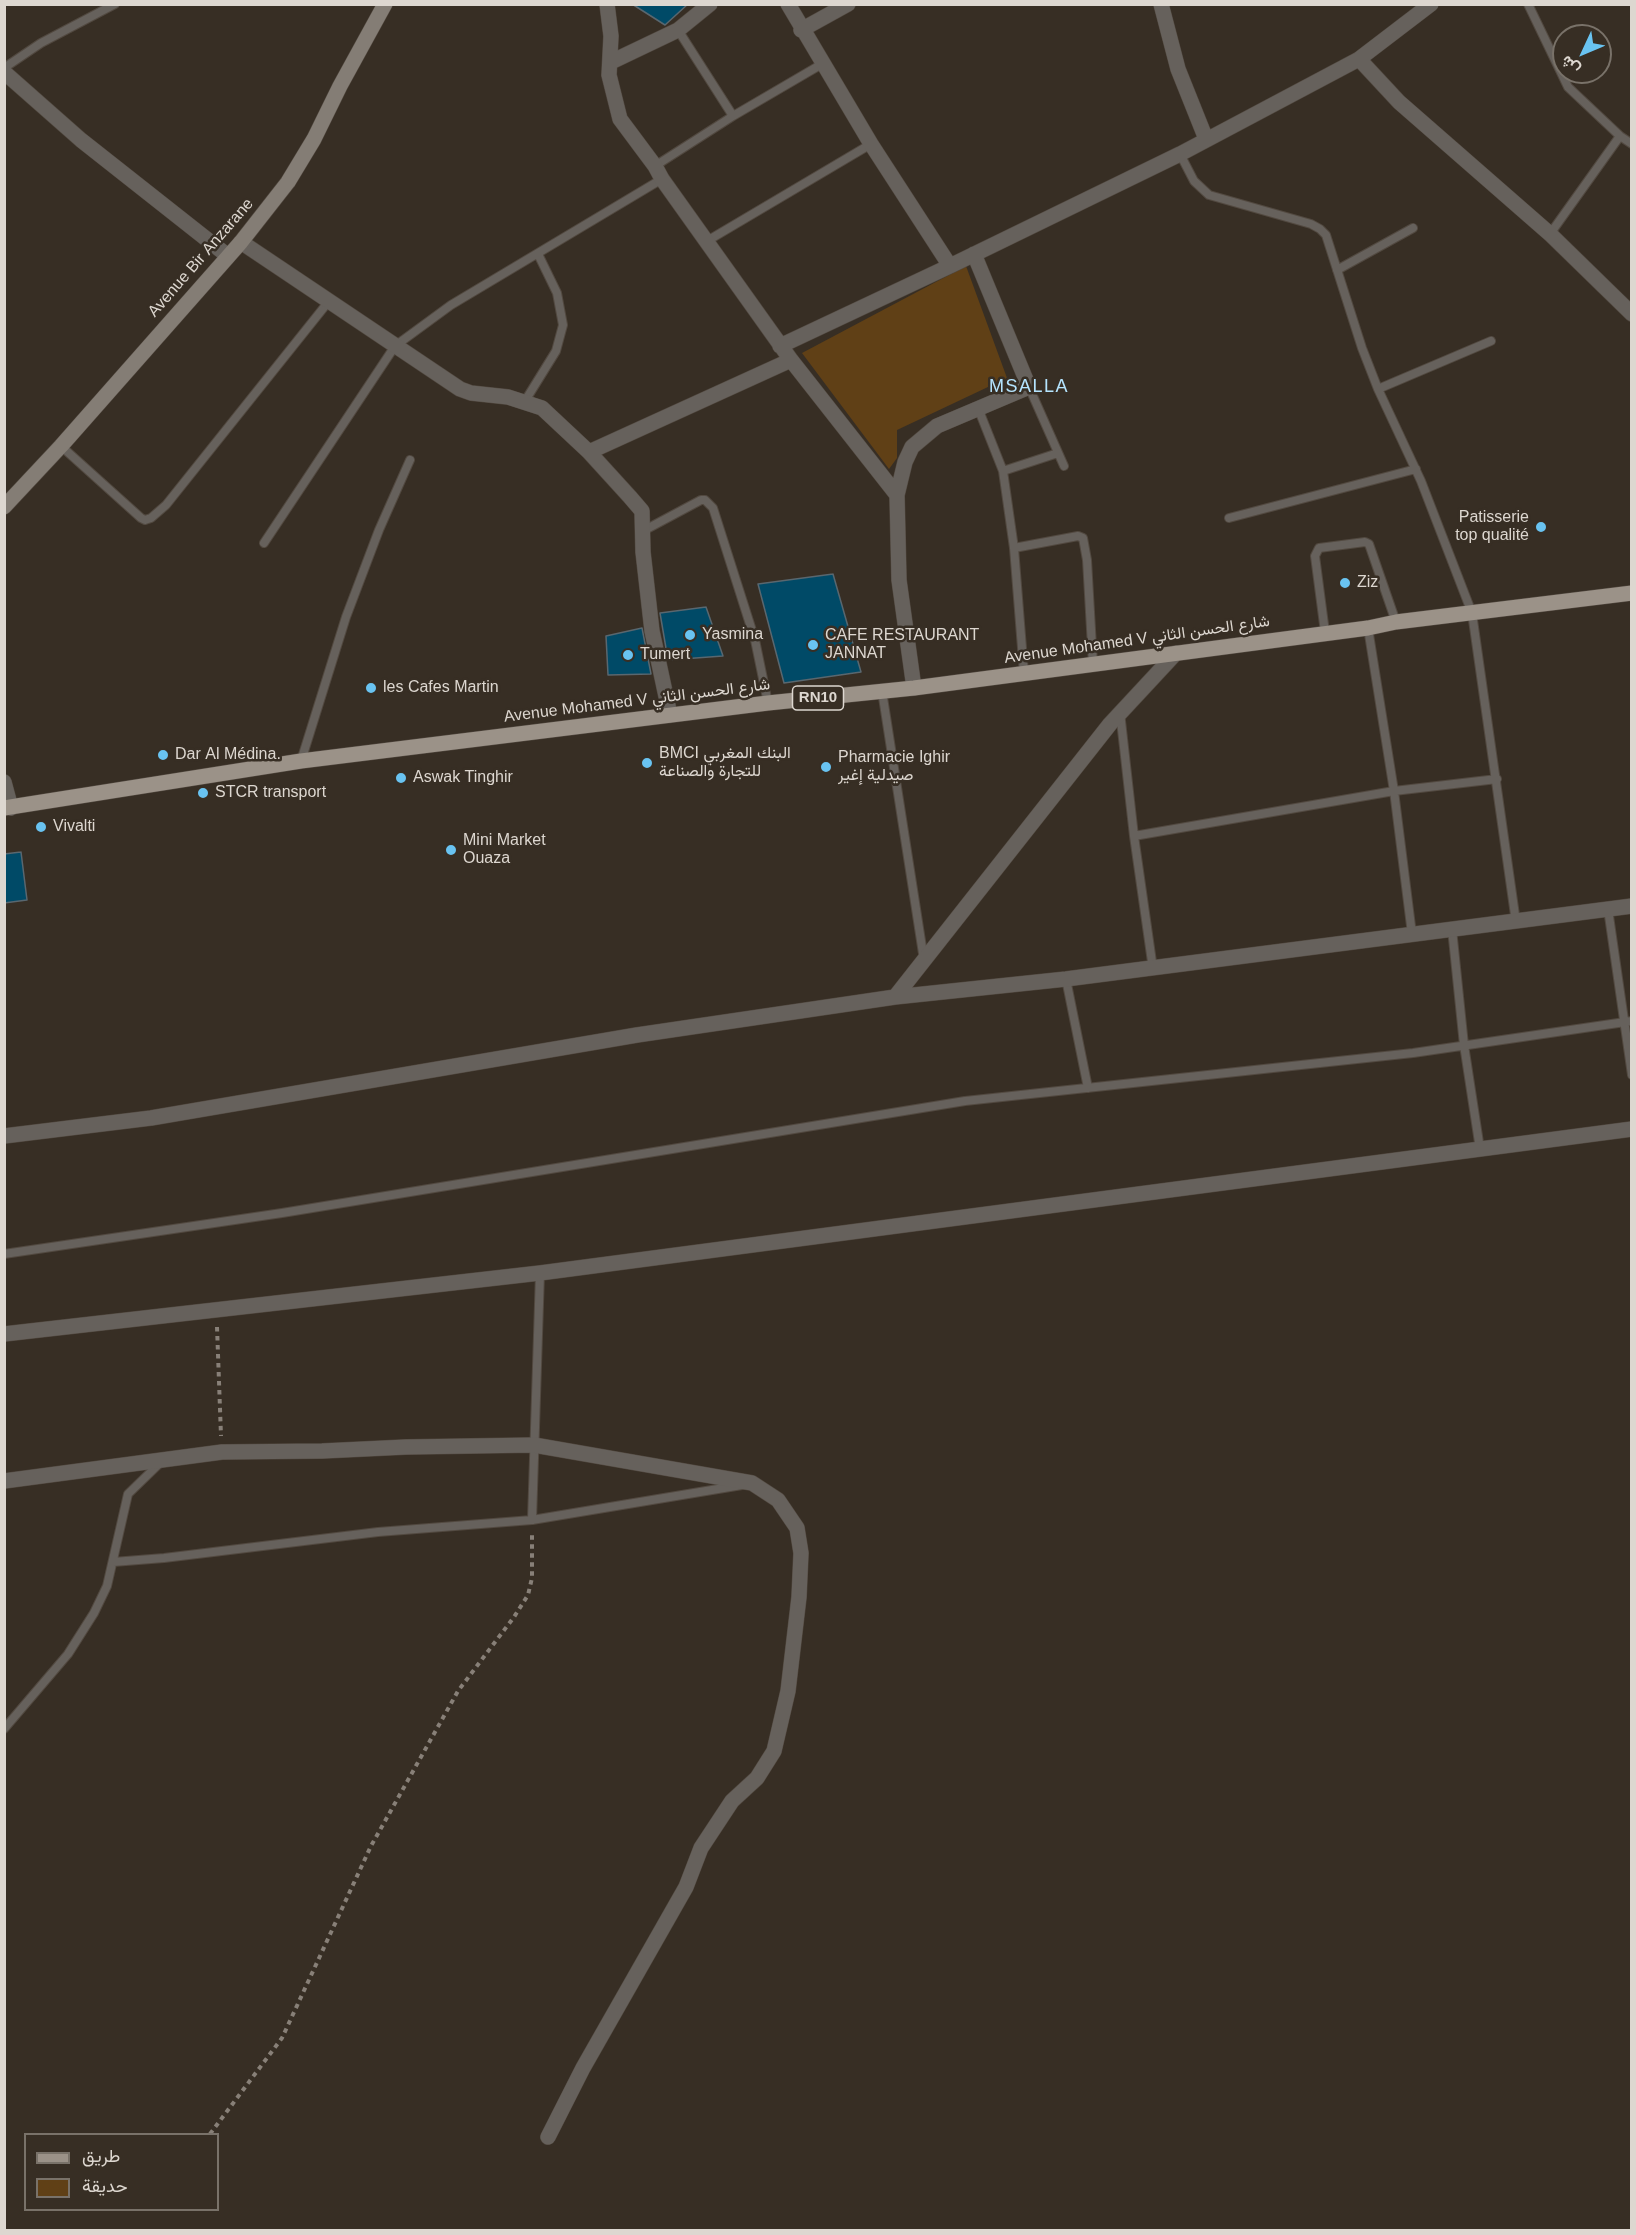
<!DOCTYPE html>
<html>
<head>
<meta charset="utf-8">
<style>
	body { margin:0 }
	#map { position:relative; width:1636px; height:2235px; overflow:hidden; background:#372e24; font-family:Arial,Vazirmatn,sans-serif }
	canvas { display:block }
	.frame { position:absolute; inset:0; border:6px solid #ddd7d0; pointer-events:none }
	.legend { position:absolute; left:24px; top:2133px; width:195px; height:78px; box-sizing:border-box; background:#372e24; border:2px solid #797269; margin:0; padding:8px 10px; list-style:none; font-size:18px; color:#ddd7d0 }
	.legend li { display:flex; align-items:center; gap:12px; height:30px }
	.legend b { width:30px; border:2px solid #797269 }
	.north { position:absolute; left:1552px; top:24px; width:60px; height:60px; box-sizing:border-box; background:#372e24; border:2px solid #797269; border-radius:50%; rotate:226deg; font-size:16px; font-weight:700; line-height:24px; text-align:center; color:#ddd7d0 }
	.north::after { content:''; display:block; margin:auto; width:21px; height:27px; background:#69c3f1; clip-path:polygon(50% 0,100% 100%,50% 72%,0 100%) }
</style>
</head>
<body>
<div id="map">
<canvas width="1636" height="2235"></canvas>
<div class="frame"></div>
<ul class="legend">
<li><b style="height:8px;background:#9b9288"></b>طريق</li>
<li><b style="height:16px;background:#604016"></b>حديقة</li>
</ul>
<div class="north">ش</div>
</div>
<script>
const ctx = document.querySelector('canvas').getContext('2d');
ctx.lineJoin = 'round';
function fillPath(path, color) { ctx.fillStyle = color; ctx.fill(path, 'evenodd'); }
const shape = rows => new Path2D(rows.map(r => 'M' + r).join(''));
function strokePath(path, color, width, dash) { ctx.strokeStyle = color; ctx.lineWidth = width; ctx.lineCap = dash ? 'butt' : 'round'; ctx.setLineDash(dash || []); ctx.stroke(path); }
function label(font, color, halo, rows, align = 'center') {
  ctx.font = font + ' Arial,Vazirmatn,sans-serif'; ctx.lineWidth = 5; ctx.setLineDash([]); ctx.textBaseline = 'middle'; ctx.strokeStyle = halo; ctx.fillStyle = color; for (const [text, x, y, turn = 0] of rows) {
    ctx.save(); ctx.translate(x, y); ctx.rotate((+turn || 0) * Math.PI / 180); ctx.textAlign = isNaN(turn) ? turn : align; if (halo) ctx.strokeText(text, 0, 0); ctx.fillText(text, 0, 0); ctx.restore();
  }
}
const green = shape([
	[966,266,1007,378,897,430,897,458,889,469,802,353]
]);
const building = shape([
	[632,4,688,4,665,25,632,4],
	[833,574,861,672,784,683,758,584,833,574],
	[706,607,723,656,668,660,660,613,706,607],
	[642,628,651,674,608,675,606,636,642,628],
	[21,852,27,900,4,903,4,854,21,852]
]);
const path = shape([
	[217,1327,221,1436],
	[210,2134,282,2038,371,1846,458,1691,514,1617,528,1595,532,1578,532,1535]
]);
const lane = shape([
	[1528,4,1568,87,1620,136,1632,144],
	[4,68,41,43,115,4],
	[733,116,822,64],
	[1180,154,1194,181,1209,195,1311,224,1320,229,1326,235,1362,348,1378,389,1421,481,1472,613,1516,922],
	[655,166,733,116,678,30],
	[1550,234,1620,136],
	[707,241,871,144],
	[1337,270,1413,228],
	[1029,387,1064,466],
	[1378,389,1491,341],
	[525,401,556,351,563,325,557,293,538,254],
	[978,408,1003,471],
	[61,446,141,518,145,520,151,518,166,505,329,301],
	[1229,518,1416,469],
	[643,531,701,500,705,500,713,508,755,640,768,703],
	[264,543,395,346,451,305,662,179],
	[1014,548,1078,536,1083,538,1087,560,1093,664],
	[1368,628,1394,791,1412,934],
	[1325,632,1315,556,1319,548,1365,542,1369,544,1396,622],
	[1024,673,1014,548,1003,471,1058,453],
	[882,691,924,960],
	[1120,712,1134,836,1153,969],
	[301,761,346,617,379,530,410,460],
	[1134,836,1394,791,1497,779],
	[1608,909,1632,1075],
	[1452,929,1464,1045,1480,1149],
	[1066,979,1088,1088],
	[4,1254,282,1213,965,1101,1413,1053,1632,1021],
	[532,1520,540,1273],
	[113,1562,164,1558,378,1532,532,1520,742,1485],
	[4,1729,68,1654,94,1613,107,1586,128,1494,162,1461]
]);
const street = shape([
	[607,4,611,36,609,75,620,119,655,166,662,179,791,360],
	[788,4,871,144,950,266,1180,154,1359,59,1431,4],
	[1161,4,1178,69,1206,139],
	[801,30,848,4],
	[1359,59,1399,102,1550,234,1632,314],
	[611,62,678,30,710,4],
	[4,72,81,140,228,256],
	[241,242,460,389,471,393,508,397,542,408,589,452,630,497,642,511,643,552,652,631,670,715],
	[780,346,950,266],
	[589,452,791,360,897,495],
	[914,688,899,580,897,495,905,462,912,447,937,426,1029,387,974,254],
	[4,782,11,808],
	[895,997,1110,724,1176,653],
	[4,1136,151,1118,637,1035,895,997,1066,979,1632,906],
	[4,1334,540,1273,1632,1129],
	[4,1481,222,1452,322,1451,406,1447,534,1445,752,1483,778,1500,797,1528,801,1553,799,1597,788,1691,774,1751,757,1778,732,1801,701,1848,686,1887,583,2068,548,2137]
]);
const secondary = shape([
	[4,507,61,446,241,242,288,182,314,139,340,86,385,4]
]);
const primary = shape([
	[4,808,301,761,768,703,914,688,1368,628,1396,622,1632,593]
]);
const markers = [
	[1541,527,6,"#69c3f1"],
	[1345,583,6,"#69c3f1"],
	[690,635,6,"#69c3f1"],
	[813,645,6,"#69c3f1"],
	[628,655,6,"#69c3f1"],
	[371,688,6,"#69c3f1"],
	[163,755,6,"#69c3f1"],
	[647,763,6,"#69c3f1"],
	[826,767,6,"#69c3f1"],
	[401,778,6,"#69c3f1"],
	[203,793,6,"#69c3f1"],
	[41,827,6,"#69c3f1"],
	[451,850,6,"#69c3f1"]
];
const shields = [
	[818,698,51]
];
const shieldNames = [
	["RN10",818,698]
];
const streetNames = [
	["Avenue Bir Anzarane",201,258,-49],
	["Avenue Mohamed V شارع الحسن الثاني",1137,640,-8],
	["Avenue Mohamed V شارع الحسن الثاني",637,701,-7]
];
const poiNames = [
	["Patisserie",1529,518,"right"],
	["top qualité",1529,536,"right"],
	["Ziz",1357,583],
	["Yasmina",702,635],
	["CAFE RESTAURANT",825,636],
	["JANNAT",825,654],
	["Tumert",640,655],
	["les Cafes Martin",383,688],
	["BMCI البنك المغربي",659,754],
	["للتجارة والصناعة",659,772],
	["Dar Al Médina.",175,755],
	["Pharmacie Ighir",838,758],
	["صيدلية إغير",838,776],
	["Aswak Tinghir",413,778],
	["STCR transport",215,793],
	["Vivalti",53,827],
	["Mini Market",463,841],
	["Ouaza",463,859]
];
const neighbourhoodNames = [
	["MSALLA",1029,387]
];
fillPath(green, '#604016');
fillPath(building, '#004a67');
strokePath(building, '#59676f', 1.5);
strokePath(lane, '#524940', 10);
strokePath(street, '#524940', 16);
strokePath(secondary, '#524940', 16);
strokePath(primary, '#524940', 16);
strokePath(path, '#888078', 4, [4.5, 4.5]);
strokePath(lane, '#66615c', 8);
strokePath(street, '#66615c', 15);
strokePath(secondary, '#847d75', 15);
strokePath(primary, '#9b9288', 15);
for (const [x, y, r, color] of markers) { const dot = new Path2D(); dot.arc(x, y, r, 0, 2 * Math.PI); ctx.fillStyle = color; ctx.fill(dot); strokePath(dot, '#372e24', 2); }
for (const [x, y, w] of shields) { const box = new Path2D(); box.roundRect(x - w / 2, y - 12, w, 24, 4.5); ctx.fillStyle = '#372e24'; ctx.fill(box); strokePath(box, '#ddd7d0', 1.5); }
label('bold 15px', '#ddd7d0', null, shieldNames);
label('16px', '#ddd7d0', '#372e24', streetNames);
label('16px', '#ddd7d0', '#372e24', poiNames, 'left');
ctx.letterSpacing = '1.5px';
label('18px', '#b5e4fe', '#372e24', neighbourhoodNames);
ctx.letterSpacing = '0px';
</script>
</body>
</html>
